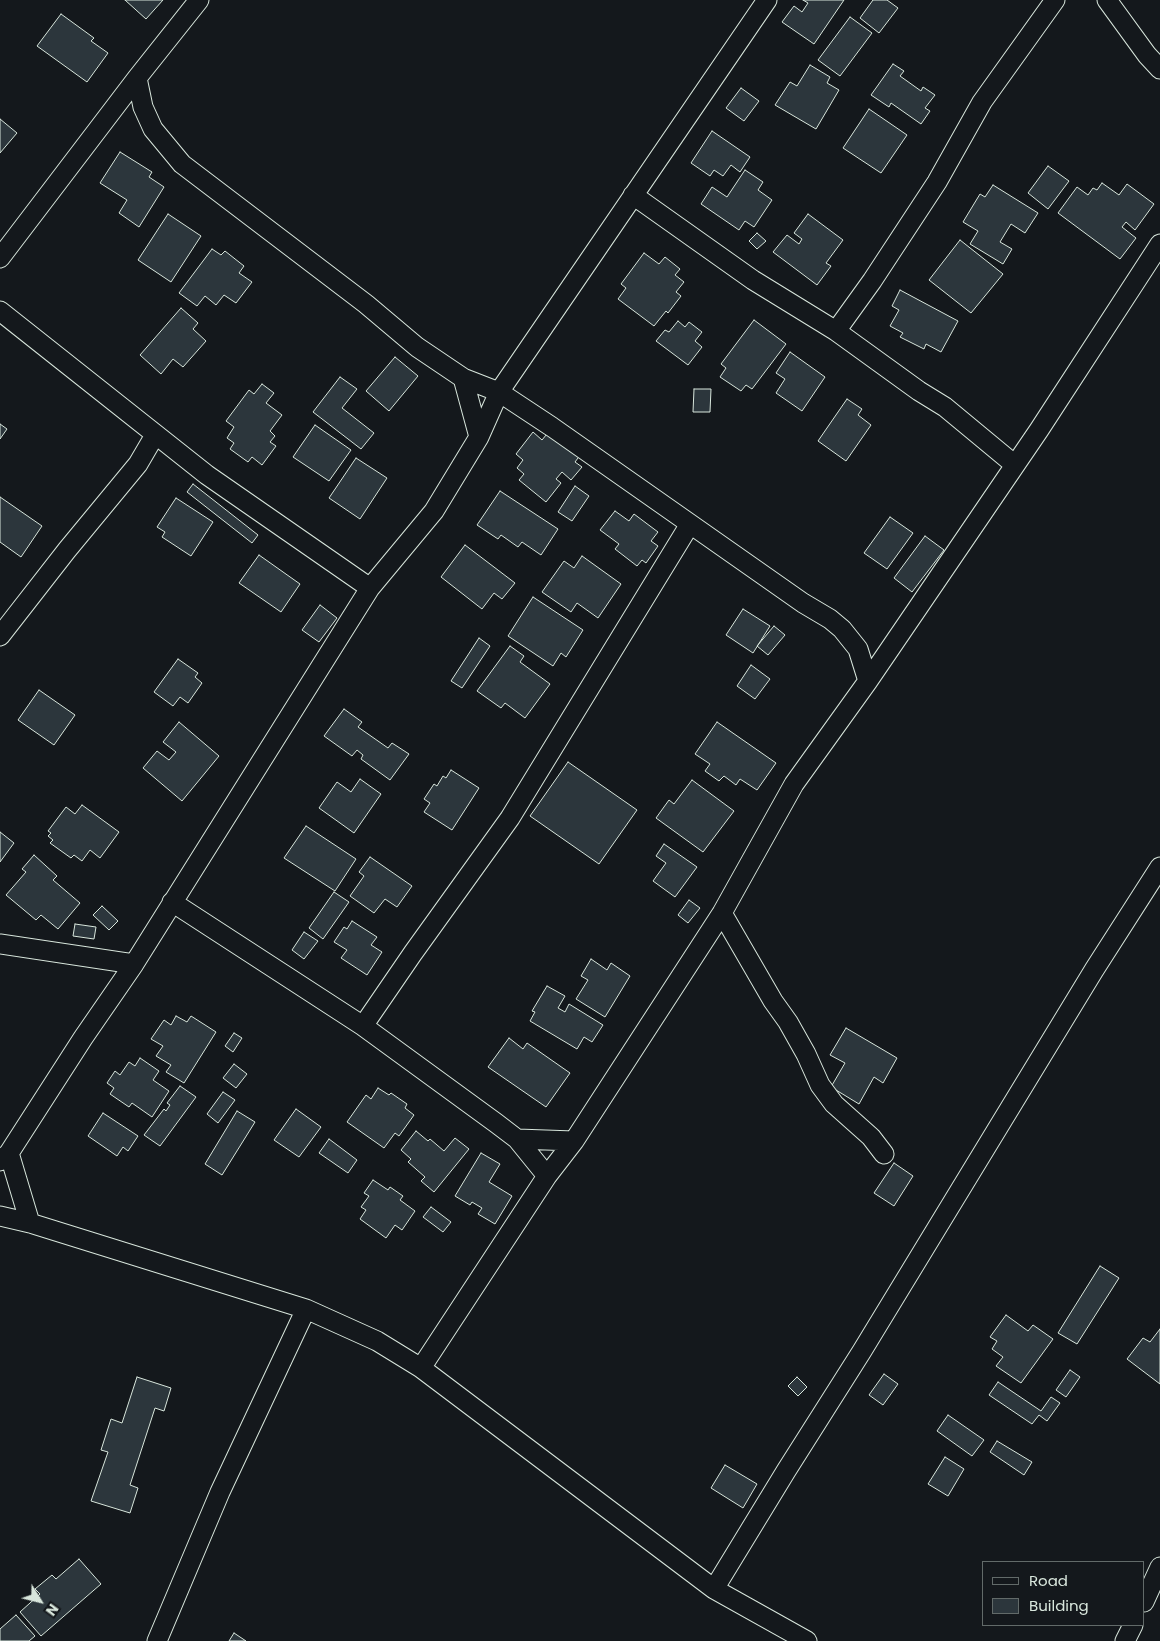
<!DOCTYPE html>
<html>
<head>
<meta charset="utf-8">
<style>
	body { margin:0 }
	#map { position:relative; width:1160px; height:1641px; overflow:hidden; background:#14181c; font-family:Poppins,sans-serif }
	canvas { display:block }
	.legend { position:absolute; left:982px; top:1561px; width:162px; height:65px; box-sizing:border-box; background:#14181c; border:1px solid #626a69; margin:0; padding:6px 9px; list-style:none; font-size:15px; color:#d8e6dc }
	.legend li { display:flex; align-items:center; gap:10px; height:25px }
	.legend b { width:25px; border:1px solid #626a69 }
	.north { position:absolute; left:15px; top:1576px; width:50px; height:50px; -webkit-text-stroke:4px #14181c; paint-order:stroke; rotate:126deg; font-size:14px; font-weight:700; line-height:20px; text-align:center; color:#d8e6dc }
	.north::after { content:''; display:block; margin:auto; width:18px; height:22px; background:#d8e6dc; clip-path:polygon(50% 0,100% 100%,50% 72%,0 100%) }
</style>
</head>
<body>
<div id="map">
<canvas width="1160" height="1641"></canvas>
<ul class="legend">
<li><b style="height:6px;background:#14181c"></b>Road</li>
<li><b style="height:14px;background:#2c363c"></b>Building</li>
</ul>
<div class="north">N</div>
</div>
<script>
const ctx = document.querySelector('canvas').getContext('2d');
ctx.lineJoin = 'round';
function fillPath(path, color) { ctx.fillStyle = color; ctx.fill(path, 'evenodd'); }
const shape = rows => new Path2D(rows.map(r => 'M' + r).join(''));
function strokePath(path, color, width, dash) { ctx.strokeStyle = color; ctx.lineWidth = width; ctx.lineCap = dash ? 'butt' : 'round'; ctx.setLineDash(dash || []); ctx.stroke(path); }
const building = shape([
	[125,0,163,0,146,19,125,0],
	[803,0,844,0,814,44,782,22,794,6,802,12,808,3,803,0],
	[873,0,887,0,898,8,879,33,860,18,873,0],
	[61,14,94,38,91,41,108,53,87,82,37,46,61,14],
	[850,17,872,33,840,76,818,60,850,17],
	[893,64,904,71,900,76,921,91,923,87,935,95,925,108,930,111,921,124,891,103,889,107,871,95,893,64],
	[810,65,830,77,827,83,839,90,816,129,775,105,790,82,797,86,810,65],
	[741,88,759,101,744,121,726,108,741,88],
	[869,109,907,135,881,173,843,148,869,109],
	[0,119,17,133,0,153,0,119],
	[712,131,750,157,740,172,731,165,723,176,714,170,710,176,691,163,712,131],
	[120,152,152,172,149,177,164,187,139,227,119,213,127,200,100,183,120,152],
	[1048,166,1069,181,1048,209,1028,193,1048,166],
	[745,170,763,182,758,190,772,200,754,227,745,221,739,230,701,204,712,187,727,197,745,170],
	[1102,183,1119,195,1127,184,1154,204,1135,230,1126,222,1122,227,1136,238,1120,259,1058,213,1077,187,1088,195,1093,188,1097,190,1102,183],
	[993,185,1038,213,1025,233,1011,224,1000,242,1012,249,1003,264,970,244,978,231,963,222,980,194,985,197,993,185],
	[168,214,201,236,171,282,138,260,168,214],
	[808,214,843,240,826,263,831,266,817,285,773,252,787,235,799,244,802,239,794,233,808,214],
	[757,233,766,241,757,249,749,241,757,233],
	[960,240,1003,274,971,313,929,280,960,240],
	[212,249,221,255,225,251,244,266,239,273,252,282,236,303,224,295,216,305,205,296,197,306,179,293,212,249],
	[644,253,659,264,665,257,680,269,675,275,684,282,676,292,681,296,668,313,666,311,654,326,618,299,626,288,621,284,644,253],
	[900,290,958,321,941,352,926,344,924,349,900,337,903,333,890,326,899,310,892,306,900,290],
	[181,308,198,323,193,329,206,341,183,367,173,359,161,374,140,355,181,308],
	[754,320,786,344,752,389,746,385,741,391,720,377,726,368,721,364,754,320],
	[678,321,685,327,689,322,702,332,695,341,702,347,688,365,656,341,665,330,669,332,678,321],
	[790,352,825,377,802,411,776,393,785,379,776,373,790,352],
	[395,357,418,376,389,411,366,391,395,357],
	[340,377,357,389,342,408,374,433,361,449,313,412,340,377],
	[262,384,274,393,266,403,282,415,270,431,275,436,270,442,276,446,262,465,252,457,248,462,230,449,234,443,227,438,234,427,226,421,249,390,254,394,262,384],
	[694,389,711,389,710,412,693,412,694,389],
	[847,399,862,409,858,415,871,425,846,461,818,441,847,399],
	[0,424,7,429,0,439,0,424],
	[315,425,351,450,329,481,293,457,315,425],
	[551,429,581,454,575,462,582,467,571,480,562,472,556,479,561,483,546,502,519,480,524,474,517,468,523,460,516,454,533,432,542,440,551,429],
	[356,458,387,478,360,519,329,498,356,458],
	[193,484,258,535,252,543,187,492,193,484],
	[575,486,589,496,572,521,558,512,575,486],
	[500,491,558,529,541,555,522,542,518,547,501,535,498,539,477,525,500,491],
	[0,497,42,526,21,557,0,542,0,497],
	[176,498,213,522,191,556,162,537,165,532,157,527,176,498],
	[615,511,629,521,634,514,658,532,651,541,658,546,646,563,642,560,637,566,615,549,619,544,600,530,615,511],
	[890,517,913,533,887,569,864,553,890,517],
	[925,536,944,550,912,592,894,578,925,536],
	[465,545,515,583,502,599,494,593,482,609,441,577,465,545],
	[259,555,300,584,281,612,239,583,259,555],
	[582,556,621,584,598,618,577,603,571,612,542,592,564,561,574,568,582,556],
	[533,597,583,630,566,657,561,653,553,666,508,636,533,597],
	[320,605,337,618,319,642,302,630,320,605],
	[743,609,770,626,753,653,726,635,743,609],
	[774,626,785,635,768,655,757,646,774,626],
	[479,638,490,646,462,688,451,681,479,638],
	[510,646,524,656,520,662,550,684,525,718,505,703,501,708,477,691,510,646],
	[178,659,198,673,195,677,202,683,188,703,180,697,173,706,154,692,178,659],
	[751,665,770,679,755,699,737,686,751,665],
	[39,690,75,715,54,745,18,720,39,690],
	[344,709,362,722,358,727,388,748,392,743,409,754,390,780,361,759,363,755,357,750,352,756,324,736,344,709],
	[179,722,219,756,182,801,143,768,157,751,169,760,176,752,163,742,179,722],
	[717,722,776,763,757,790,740,779,736,785,724,776,719,781,705,771,710,764,695,754,717,722],
	[568,762,637,810,599,864,530,816,568,762],
	[451,770,479,788,452,830,424,812,430,803,424,799,434,784,437,786,443,776,446,778,451,770],
	[360,779,381,794,354,833,319,808,337,782,351,792,360,779],
	[692,780,734,811,703,852,656,818,669,800,674,804,692,780],
	[82,805,119,832,100,858,90,850,82,861,74,855,71,858,50,843,53,840,48,836,51,833,48,831,66,807,75,814,82,805],
	[306,826,356,859,335,891,284,858,306,826],
	[0,832,14,843,0,862,0,832],
	[664,844,697,867,675,897,653,881,666,863,656,856,664,844],
	[34,855,57,876,53,880,80,903,58,929,41,915,36,920,6,895,26,872,22,869,34,855],
	[370,857,412,886,397,907,385,899,374,913,350,896,364,876,359,872,370,857],
	[334,892,349,902,323,939,309,928,334,892],
	[689,900,700,908,688,923,678,915,689,900],
	[102,906,118,921,109,930,93,915,102,906],
	[352,921,377,937,371,945,382,952,367,975,341,958,347,950,334,942,344,927,347,929,352,921],
	[75,924,96,927,94,939,73,936,75,924],
	[304,932,318,941,304,959,292,950,304,932],
	[591,959,607,970,611,963,630,976,605,1017,576,999,588,980,581,976,591,959],
	[547,986,565,996,558,1008,565,1012,569,1004,603,1025,592,1042,584,1037,577,1049,530,1021,535,1012,532,1011,547,986],
	[176,1016,187,1022,191,1016,216,1032,184,1083,166,1072,171,1065,156,1056,163,1046,151,1039,164,1020,171,1025,176,1016],
	[846,1028,897,1058,883,1083,874,1077,859,1104,831,1087,845,1063,830,1055,846,1028],
	[234,1033,242,1038,233,1052,225,1046,234,1033],
	[509,1038,523,1049,527,1043,570,1073,546,1107,488,1067,509,1038],
	[140,1058,159,1071,153,1080,169,1091,152,1117,132,1103,129,1107,110,1094,114,1088,107,1083,115,1071,120,1075,129,1062,135,1066,140,1058],
	[234,1064,247,1074,236,1088,223,1078,234,1064],
	[180,1086,196,1097,160,1146,144,1135,164,1109,166,1111,170,1105,167,1103,180,1086],
	[378,1088,389,1095,391,1093,407,1104,405,1108,414,1115,399,1136,395,1133,384,1148,347,1122,366,1095,371,1099,378,1088],
	[223,1092,235,1100,218,1123,207,1114,223,1092],
	[296,1109,321,1127,299,1157,274,1140,296,1109],
	[237,1111,255,1122,222,1175,205,1164,237,1111],
	[103,1113,138,1136,128,1151,123,1147,117,1156,88,1136,103,1113],
	[416,1131,428,1141,430,1139,444,1151,455,1138,469,1149,434,1192,421,1181,425,1177,408,1162,411,1159,401,1150,416,1131],
	[329,1139,357,1160,348,1173,319,1153,329,1139],
	[481,1153,500,1164,489,1182,512,1196,495,1224,478,1214,482,1208,472,1202,470,1205,455,1196,481,1153],
	[894,1163,913,1176,894,1206,874,1193,894,1163],
	[373,1180,388,1190,390,1187,403,1196,400,1200,415,1211,402,1230,395,1225,386,1238,360,1219,366,1210,361,1207,369,1196,364,1193,373,1180],
	[431,1207,451,1222,443,1232,423,1217,431,1207],
	[1100,1266,1119,1278,1077,1344,1058,1333,1100,1266],
	[1006,1315,1028,1331,1033,1325,1053,1339,1021,1383,996,1366,1003,1357,992,1349,997,1341,990,1337,1006,1315],
	[1160,1329,1160,1384,1127,1359,1143,1338,1150,1342,1160,1329],
	[1070,1370,1080,1377,1066,1397,1056,1390,1070,1370],
	[884,1374,898,1384,883,1405,869,1395,884,1374],
	[137,1377,171,1388,164,1411,155,1408,130,1485,138,1488,130,1513,91,1501,108,1452,101,1450,111,1419,122,1423,137,1377],
	[797,1377,807,1387,798,1396,788,1386,797,1377],
	[998,1382,1041,1411,1051,1397,1060,1403,1047,1421,1039,1415,1032,1424,989,1395,998,1382],
	[948,1415,984,1440,972,1456,937,1431,948,1415],
	[997,1441,1032,1462,1024,1475,990,1452,997,1441],
	[945,1457,964,1469,948,1496,928,1484,945,1457],
	[725,1465,757,1484,743,1508,711,1488,725,1465],
	[79,1559,101,1584,41,1636,20,1612,40,1594,35,1589,52,1575,56,1579,79,1559],
	[16,1615,35,1636,29,1641,0,1641,0,1629,16,1615],
	[234,1633,246,1641,229,1641,234,1633]
]);
const street = shape([
	[1107,0,1147,55,1160,69],
	[137,78,143,107,153,129,182,164,366,304,417,347,463,378,499,392,552,427,803,603,830,619,842,629,858,649,868,681],
	[633,195,753,280,836,331,919,391,945,407,1015,465],
	[0,258,137,78,199,0],
	[0,311,207,475,370,588],
	[836,331,872,281,937,182,982,102,1055,0],
	[463,378,479,437],
	[0,636,67,550,138,464,155,435],
	[172,902,363,1026,496,1123,517,1139,547,1176],
	[722,913,773,1001,788,1022,806,1054,820,1085,834,1104,871,1137,884,1154],
	[0,944,134,964],
	[363,1026,413,953,510,818,690,524],
	[517,1139,574,1141],
	[9,1153,30,1223],
	[0,1161,9,1153,83,1038,134,964,370,588,434,511,479,437,499,392,767,0],
	[0,1216,30,1223,306,1309,377,1341,421,1368,714,1589,807,1641],
	[421,1368,547,1176,574,1141,722,913,794,784,868,681,1039,430,1160,244],
	[714,1589,786,1471,862,1351,1094,970,1160,867],
	[1144,1602,1160,1567],
	[157,1641,220,1492,306,1309],
	[1125,1641,1133,1625]
]);
fillPath(building, '#2c363c');
strokePath(building, '#d8e6dc', 1);
strokePath(street, '#d8e6dc', 21);
strokePath(street, '#14181c', 19);
</script>
</body>
</html>
